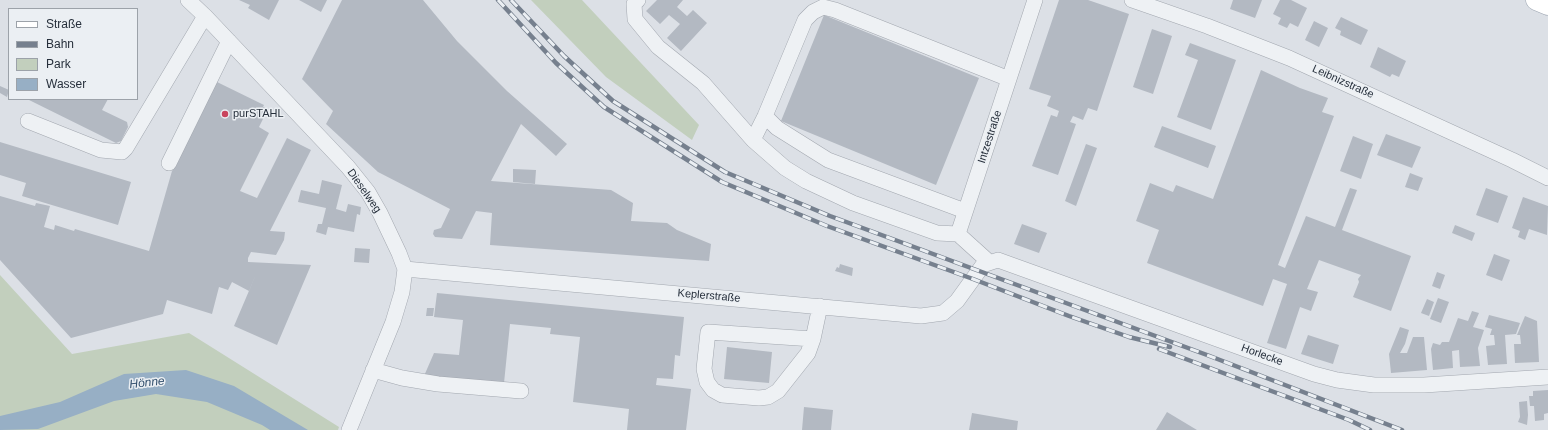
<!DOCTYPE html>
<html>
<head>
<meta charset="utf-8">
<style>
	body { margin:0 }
	#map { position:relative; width:1548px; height:430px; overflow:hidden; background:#dce0e6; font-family:Arial,sans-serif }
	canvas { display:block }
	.legend { position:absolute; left:8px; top:8px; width:130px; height:92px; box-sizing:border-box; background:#ebeff3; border:1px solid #9ca2a9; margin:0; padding:5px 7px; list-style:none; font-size:12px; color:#262f3b }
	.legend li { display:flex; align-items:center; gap:8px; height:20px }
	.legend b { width:20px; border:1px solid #9ca2a9 }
</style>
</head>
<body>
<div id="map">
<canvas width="1548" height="430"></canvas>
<ul class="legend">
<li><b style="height:5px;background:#fff"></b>Straße</li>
<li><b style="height:5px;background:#76808e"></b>Bahn</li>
<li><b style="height:11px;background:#c2cfbd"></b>Park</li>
<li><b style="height:11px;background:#97afc5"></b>Wasser</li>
</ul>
</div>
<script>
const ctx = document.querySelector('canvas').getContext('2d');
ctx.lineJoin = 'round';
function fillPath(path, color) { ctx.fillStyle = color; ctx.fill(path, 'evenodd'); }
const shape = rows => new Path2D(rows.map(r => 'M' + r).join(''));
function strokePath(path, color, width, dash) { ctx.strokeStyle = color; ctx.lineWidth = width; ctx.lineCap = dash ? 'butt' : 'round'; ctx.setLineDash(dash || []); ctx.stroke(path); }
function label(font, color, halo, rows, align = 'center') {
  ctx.font = font + ' Arial,sans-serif'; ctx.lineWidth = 3; ctx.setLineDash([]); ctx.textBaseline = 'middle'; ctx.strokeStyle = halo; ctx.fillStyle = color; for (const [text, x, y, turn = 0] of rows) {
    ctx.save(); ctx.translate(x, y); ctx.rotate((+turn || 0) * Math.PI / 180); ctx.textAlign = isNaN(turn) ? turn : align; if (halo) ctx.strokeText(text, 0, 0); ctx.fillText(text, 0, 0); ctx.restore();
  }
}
const green = shape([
	[531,0,582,0,699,125,692,140,606,77],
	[0,275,72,354,189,333,339,427,338,430,0,430]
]);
const water = shape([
	[186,370,234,386,308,430,270,430,262,425,207,402,156,394,114,401,38,429,0,430,0,416,60,402,124,374]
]);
const building = shape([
	[239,0,279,0,269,20,248,8,250,5],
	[299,0,327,0,321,12],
	[342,0,423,0,457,41,507,91,567,144,556,156,521,124,491,181,611,190,633,203,631,221,667,223,677,230,711,244,709,261,490,245,492,213,476,211,462,239,435,237,433,234,434,230,441,228,450,209,378,172,326,124,333,111,302,79],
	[657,0,683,0,677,7,687,16,693,10,707,23,681,51,667,38,680,24,669,15,660,24,646,11],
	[1059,0,1088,0,1129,14,1097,111,1088,108,1083,120,1073,116,1070,122,1076,124,1058,175,1032,166,1051,115,1057,117,1059,111,1047,106,1051,96,1029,89],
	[1233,0,1262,0,1255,18,1230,9],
	[1280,0,1291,0,1307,8,1298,27,1290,23,1287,28,1278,24,1281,18,1273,14],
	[824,15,979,78,936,185,781,121],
	[1341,17,1368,30,1361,45,1340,35,1341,31,1335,28],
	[1314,21,1328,28,1319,47,1305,40],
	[1152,29,1172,36,1153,94,1133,87],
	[1190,43,1236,60,1211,130,1177,117,1198,60,1185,55],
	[1378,47,1406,61,1399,77,1392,74,1390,77,1370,67],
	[1261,70,1300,88,1328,98,1322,112,1334,116,1278,265,1285,268,1306,216,1335,227,1350,188,1357,190,1342,230,1411,256,1391,311,1353,297,1359,282,1358,279,1361,275,1319,260,1307,289,1318,292,1311,311,1300,307,1286,349,1267,343,1287,284,1273,279,1263,306,1147,263,1159,230,1136,221,1150,183,1173,192,1176,185,1213,199],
	[217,82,264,105,263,107,268,109,259,127,269,133,240,191,257,198,287,138,311,150,270,231,285,232,284,240,276,255,251,252,248,258,248,262,311,265,277,345,234,326,257,272,249,291,232,282,228,290,219,287,212,314,167,300,163,314,71,338,0,260,0,196,35,206,36,203,50,206,44,227,54,230,55,225,74,231,75,229,149,251,172,171],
	[0,86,9,90,7,97,0,93],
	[27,99,108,99,102,110,127,122,128,127,121,141,116,143],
	[1162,126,1216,146,1208,168,1154,147],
	[1386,134,1421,147,1412,168,1377,155],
	[1353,136,1373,144,1361,179,1340,171],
	[0,142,131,182,118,225,22,196,26,183,0,175],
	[1086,144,1097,148,1076,206,1065,201],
	[513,169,536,170,535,184,513,182],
	[1410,173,1423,178,1418,191,1405,187],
	[322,180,342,185,336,209,346,212,348,204,361,207,360,215,357,214,354,232,328,227,326,235,316,232,318,224,322,224,326,208,298,202,301,190,319,194],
	[1486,188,1508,196,1498,223,1476,215],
	[1523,197,1548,206,1547,235,1529,229,1525,240,1518,237,1520,231,1512,228],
	[1022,224,1047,233,1039,253,1014,244],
	[1455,225,1475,233,1472,241,1452,233],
	[355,248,370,249,369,263,354,262],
	[1494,254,1510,260,1502,281,1486,275],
	[840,264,853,268,852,276,835,271,837,267,839,268],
	[1437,272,1445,275,1440,289,1432,286],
	[437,293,684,317,680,356,675,355,673,379,657,378,656,385,691,389,686,430,627,430,629,409,573,402,580,337,550,334,551,328,510,324,504,383,424,376,434,353,459,355,463,320,434,317],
	[1438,298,1449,302,1441,323,1430,319],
	[1427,299,1434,302,1429,316,1421,313],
	[427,308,434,308,433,316,426,316],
	[1472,311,1479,313,1473,327,1484,330,1478,348,1480,366,1460,367,1459,350,1452,351,1453,368,1433,370,1431,349,1433,343,1440,345,1442,342,1449,342,1458,318,1468,321],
	[1489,315,1520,323,1516,334,1505,335,1507,364,1488,365,1486,346,1495,345,1494,335,1490,335,1492,329,1485,327],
	[1525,316,1537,321,1539,362,1515,363,1514,344,1521,344,1520,335,1517,335],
	[1400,327,1409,330,1405,344,1400,353,1407,353,1413,337,1424,337,1427,370,1391,373,1389,354],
	[1308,335,1339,345,1333,364,1301,354],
	[727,347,772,352,769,383,724,379],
	[1548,390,1548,413,1544,414,1544,420,1535,421,1534,406,1530,406,1529,396,1533,396,1533,391],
	[1527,401,1528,415,1527,425,1518,422,1520,417,1519,402],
	[804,407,833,410,831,430,802,430],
	[1167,412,1197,430,1156,430],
	[972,413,1018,421,1017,430,969,430]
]);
const minor = shape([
	[188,0,205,16,348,167,368,192,380,213,399,253,405,269,402,292,393,322,349,430],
	[638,0,634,4,635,19,658,47,703,83,753,140,785,168,806,181,853,203,937,233,958,234],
	[1132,0,1207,26,1289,58,1512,160,1548,178],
	[765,116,777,128,828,160,965,211],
	[28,121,101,150,122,152,126,148,205,16],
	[753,140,765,116,805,20,813,12,823,7,835,10,1009,79],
	[169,163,229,41],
	[989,262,958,234,1035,0],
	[405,269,921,316,943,313,957,301,983,265,998,260,1314,374,1337,380,1374,385,1424,385,1548,377],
	[813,339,708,332,704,369,707,382,713,390,722,395,759,398,768,397,778,391,808,353,813,339,820,306],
	[373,370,402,378,438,384,521,391]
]);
const major = shape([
	[1536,0,1548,5]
]);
const rail = shape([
	[498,0,556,63,604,107,722,182,827,226,973,279,1069,316,1129,337,1170,347],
	[511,0,564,56,613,101,725,172,830,216,1207,355,1402,430],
	[1159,349,1349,420,1370,430]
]);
const markers = [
	[225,114,4,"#c9435c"]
];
const streetNames = [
	["Leibnizstraße",1343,82,24],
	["Intzestraße",990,137,-72],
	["Dieselweg",364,191,55],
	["Keplerstraße",709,296,5],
	["Horlecke",1262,355,20]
];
const poiNames = [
	["purSTAHL",233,114]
];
const waterNames = [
	["Hönne",147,383,-6]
];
fillPath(green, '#c2cfbd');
fillPath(water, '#97afc5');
fillPath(building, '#b3b9c2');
strokePath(minor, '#a2a7af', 16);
strokePath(major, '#9ca5b1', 21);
strokePath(minor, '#eef1f4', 15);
strokePath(major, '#fff', 20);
strokePath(rail, '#76808e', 4.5);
strokePath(rail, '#ebeff3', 3, [9]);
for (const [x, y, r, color] of markers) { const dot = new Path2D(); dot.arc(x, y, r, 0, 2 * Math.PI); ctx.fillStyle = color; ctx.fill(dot); strokePath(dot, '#ebeff3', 1.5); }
label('11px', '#262f3b', '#ebeff3', streetNames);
label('11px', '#262f3b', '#ebeff3', poiNames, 'left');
label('italic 12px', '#324f6d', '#ebeff3', waterNames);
</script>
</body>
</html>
